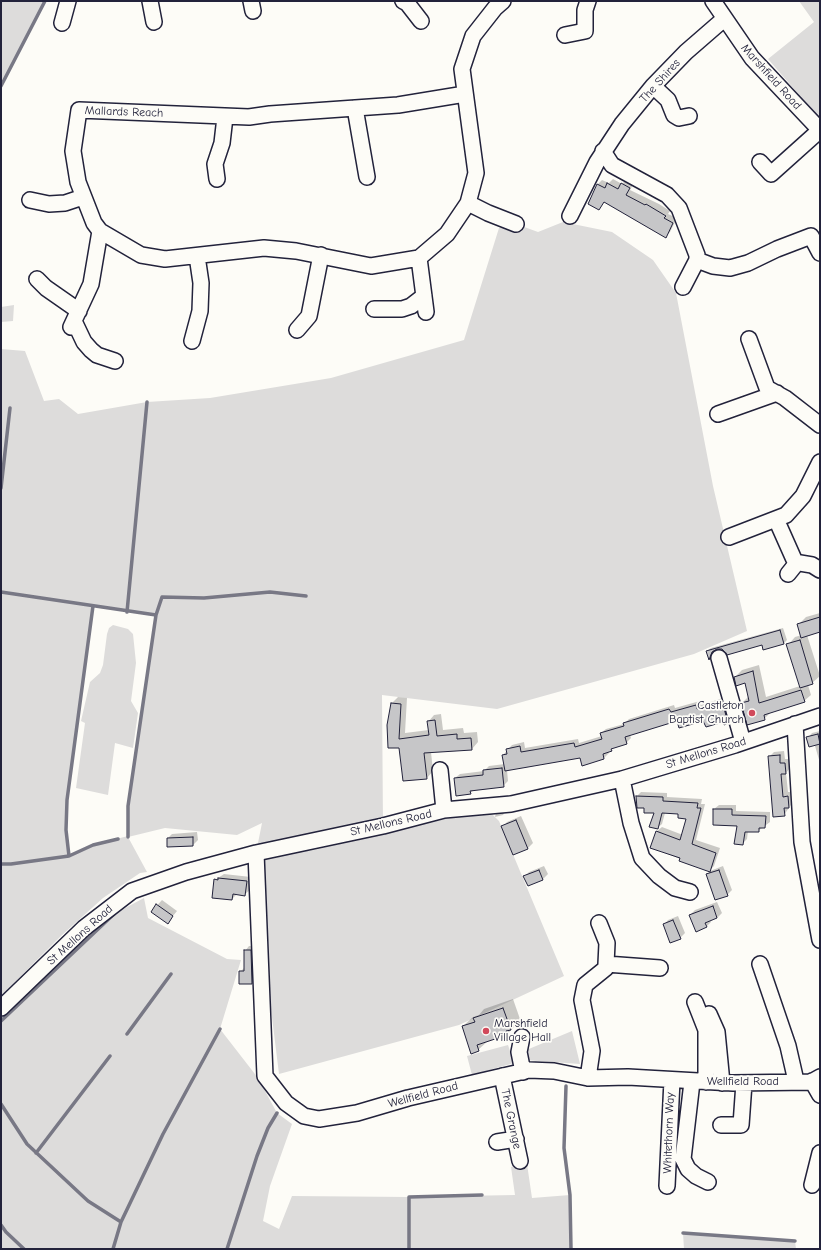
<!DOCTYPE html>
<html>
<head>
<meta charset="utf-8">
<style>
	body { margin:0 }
	#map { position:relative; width:821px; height:1250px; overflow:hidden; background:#fdfcf7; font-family:"Comic Neue",sans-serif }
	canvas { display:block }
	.frame { position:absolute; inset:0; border:2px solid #22223b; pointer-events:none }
</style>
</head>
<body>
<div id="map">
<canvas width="821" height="1250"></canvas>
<div class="frame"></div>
</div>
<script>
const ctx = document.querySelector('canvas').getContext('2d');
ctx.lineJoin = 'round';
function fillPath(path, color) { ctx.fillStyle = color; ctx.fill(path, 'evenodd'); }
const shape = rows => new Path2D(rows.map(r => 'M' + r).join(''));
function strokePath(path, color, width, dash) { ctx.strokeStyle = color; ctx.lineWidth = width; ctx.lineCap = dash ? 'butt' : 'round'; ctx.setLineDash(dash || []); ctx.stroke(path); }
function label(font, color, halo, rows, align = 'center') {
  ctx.font = font + ' "Comic Neue",sans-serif'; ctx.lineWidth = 3.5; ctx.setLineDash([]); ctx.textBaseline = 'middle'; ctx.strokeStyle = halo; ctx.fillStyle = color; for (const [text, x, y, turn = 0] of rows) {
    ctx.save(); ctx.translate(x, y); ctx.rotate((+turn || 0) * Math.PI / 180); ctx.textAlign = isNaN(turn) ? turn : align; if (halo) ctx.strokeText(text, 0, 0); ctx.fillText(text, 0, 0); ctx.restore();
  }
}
const green = shape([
	[1,1,45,1,1,86],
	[799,1,820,1,820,119,768,59,814,22],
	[563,222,612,232,653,260,676,293,713,486,747,631,694,654,497,709,382,695,383,826,256,853,262,823,237,835,165,828,128,837,147,872,140,873,103,898,62,935,1,996,1,349,25,351,44,401,59,399,78,414,147,402,210,398,331,378,464,340,499,228,516,224,538,232],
	[93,606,155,615,128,806,128,836,93,845,69,855,66,830,67,800],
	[14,305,13,321,1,322,1,307],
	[113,625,128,629,133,634,136,663,131,701,138,713,133,748,115,743,108,795,76,788,85,723,81,721,90,682,100,673,103,665,107,634,109,628],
	[475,812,490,812,499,821,564,976,459,1025,279,1074,267,977,262,857,314,850],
	[144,898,148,918,227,959,241,960,220,1029,258,1078,277,1113,292,1124,270,1186,263,1221,279,1229,292,1196,409,1197,515,1195,511,1167,527,1164,532,1198,570,1195,571,1249,1,1249,1,1021,114,914],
	[572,1031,580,1064,525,1060,524,1051],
	[508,1045,514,1063,472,1075,467,1056],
	[683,1233,795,1241,796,1249,684,1249]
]);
const shadow = shape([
	[613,179,622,184,627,179,634,183,630,190,659,204,670,211,668,214,677,218,670,232,666,236,605,201,599,209,589,203,598,184,602,180,609,183],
	[820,613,820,631,807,635,820,676,812,683,808,685,811,695,804,701,771,712,764,719,742,703,749,696,746,682,735,677,742,670,759,665,766,697,800,686,788,645,795,637,802,635,799,624,806,617],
	[783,628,787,640,784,643,717,648,709,658,707,651,711,648],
	[398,697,407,698,405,733,429,730,428,722,434,715,441,714,443,730,463,728,464,733,477,732,478,742,472,749,431,752,433,771,427,778,400,747,392,703],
	[726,697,732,718,728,722,723,721,677,720,630,735,631,738,626,743,615,746,608,751,609,753,604,758,580,757,507,770,508,781,503,786,474,790,470,793,455,778,460,774,484,771,489,766,505,764,503,755,512,745,524,742,525,748,578,739,579,743,602,736,601,733,606,729,624,724,629,719,674,705,675,708,700,701,701,705],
	[820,731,820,763,815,746,818,744,808,738,812,733],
	[784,751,785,759,789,759,790,768,786,773,788,792,792,792,793,802,784,815,769,757,774,752],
	[641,792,667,793,667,797,702,799,701,804,705,804,696,840,720,848,714,866,709,871,651,847,657,831,662,827,683,835,688,818,679,813,665,813,662,824,657,828,655,812,645,807,637,796],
	[719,805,736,805,736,811,770,812,770,822,758,831,748,831,747,839,742,844,738,825,714,809],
	[505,812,503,815,495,817,496,813],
	[521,816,533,843,528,848,514,854,503,827,507,822],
	[197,832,198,840,193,845,168,838,172,834],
	[544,866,548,874,543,879,528,885,524,877,529,872],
	[723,866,732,890,727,895,707,875,710,871],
	[224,874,251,877,250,890,245,894,237,894,232,899,215,880],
	[162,900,177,911,168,922,152,911],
	[717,902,722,913,717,918,710,920,711,922,706,927,690,915,695,910],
	[678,916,685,933,680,938,664,925,668,920],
	[249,946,255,946,256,979,252,983,240,972,244,968,245,951],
	[513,999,520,1019,517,1024,507,1034,489,1040,478,1050,463,1026,473,1017,479,1015,484,1009]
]);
const stream = shape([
	[1,86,45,1],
	[1,488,10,408],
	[1,592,156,615],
	[127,612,147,402],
	[128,837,128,806,156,615,162,597,204,598,270,592,306,596],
	[69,856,66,830,67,800,93,606],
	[1,864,11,864,69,856,93,845,118,839],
	[1,1021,114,914],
	[127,1034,171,974],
	[566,1086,564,1148,570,1195,571,1249],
	[1,1104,27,1144,88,1201,121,1222],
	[36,1153,110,1056],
	[1,1225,6,1232,24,1249],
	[683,1233,795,1241],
	[113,1249,121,1222,163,1134,220,1029],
	[227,1249,257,1156,268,1128,277,1113],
	[409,1249,409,1197,482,1195]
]);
const building = shape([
	[607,183,618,189,621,183,630,188,626,195,645,205,646,204,666,216,664,218,673,223,666,238,604,202,599,210,588,204,597,184,605,188,607,183],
	[820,617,820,632,801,638,797,624,820,617],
	[780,630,784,644,763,650,762,645,727,655,722,649,717,649,712,652,709,660,706,651,780,630],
	[800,640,813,684,800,688,786,644,800,640],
	[753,671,759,703,801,690,805,702,764,715,765,720,747,725,741,703,749,701,745,683,736,686,734,677,753,671],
	[722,701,728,723,724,725,723,722,706,727,703,721,679,728,677,721,625,737,627,744,611,749,612,751,603,754,604,759,582,766,580,758,505,771,502,755,507,754,506,749,520,746,521,752,574,743,575,747,602,739,600,733,624,726,623,723,669,709,671,712,696,705,697,709,722,701],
	[391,703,401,704,399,739,429,735,427,721,435,720,437,736,457,734,457,739,471,738,472,750,424,753,427,779,403,781,399,748,388,748,387,725,391,703],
	[818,734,820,744,809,747,806,737,818,734],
	[780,755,780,763,785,763,786,774,781,774,783,797,788,796,789,808,784,808,785,816,773,817,768,756,780,755],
	[502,768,504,787,470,791,471,794,456,796,454,778,483,775,483,770,502,768],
	[636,796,663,797,663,801,698,803,697,808,701,808,692,844,716,853,710,872,679,861,680,858,650,848,656,831,680,840,686,819,678,818,678,814,662,813,658,829,649,827,654,813,644,813,644,808,637,808,636,796],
	[713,809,732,809,732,815,766,816,765,828,759,828,759,832,745,832,743,845,734,844,737,826,713,825,713,809],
	[516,820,528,849,513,855,501,826,516,820],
	[193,837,193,846,167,847,167,838,193,837],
	[539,870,543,880,528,886,523,876,539,870],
	[719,870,728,896,715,900,706,874,719,870],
	[218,878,247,881,245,896,233,894,232,900,212,898,214,879,218,880,218,878],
	[156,904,173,916,168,924,151,912,156,904],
	[713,906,717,918,705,923,707,927,696,932,689,915,713,906],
	[673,920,681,939,670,943,663,924,673,920],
	[244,950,251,950,252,984,239,984,239,971,244,971,244,950],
	[503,1008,511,1030,506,1031,507,1035,477,1045,479,1051,471,1054,462,1026,475,1022,473,1018,503,1008]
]);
const minor = shape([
	[150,1,154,22],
	[251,1,253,11],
	[403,1,407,3,421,21],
	[713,1,752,58,820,130,771,174,760,162],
	[62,23,68,1],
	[565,35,585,31,585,10,588,1],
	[653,86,668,100,674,115,679,118,689,116],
	[465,94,398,105,270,114,249,117,79,110,73,151,78,182,94,223,100,231,141,255,165,259,264,248,296,251,371,266,419,258,447,234,468,203,476,173,462,69,473,36,495,8,503,1],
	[355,108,367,177],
	[603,151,612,165,667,195,679,208,697,255,697,260,683,287],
	[217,179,215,164,222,143,225,117],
	[30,200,49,204,65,203,83,197],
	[468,203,488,213,516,224],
	[570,216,597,162,622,124,653,86,686,52,724,19],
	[419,258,426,312],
	[697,260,713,266,730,268,748,263,777,249,811,236,820,253],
	[37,279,46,288,79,311],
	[374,309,402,309,411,306,424,296],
	[74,321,84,342,91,350,97,355,115,361],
	[71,327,91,284,100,231],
	[297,330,309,316,321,255],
	[749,339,767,388,785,398,820,425],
	[192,341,200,311,201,283,197,256],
	[718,414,777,393],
	[776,519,796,564],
	[729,537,786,515,803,496,820,462],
	[788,574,796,564,800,563,812,565,820,570],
	[719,658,743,742],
	[795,724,802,842,820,940],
	[440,770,444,810],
	[622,779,631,823,642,858,659,876,675,888,690,892],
	[256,853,265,1076,286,1103,304,1116,319,1119,357,1113,408,1098,529,1070,554,1071,588,1078,628,1077,733,1083,811,1082,820,1077],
	[606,964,660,968],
	[760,964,788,1046,796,1081],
	[695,1002,706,1030,706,1082],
	[1,1008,84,928,132,891,186,872,256,853,383,826,444,810,511,804,622,779,735,745,820,716],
	[709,1014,717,1032,722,1083],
	[522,1037,519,1052,523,1072],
	[502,1076,520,1161],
	[588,1078,592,1051,582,1000,585,985,606,968,606,964,607,943,599,923],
	[812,1081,820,1095],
	[692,1082,683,1159,688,1169,696,1176,708,1182],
	[721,1125,741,1125,744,1083],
	[497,1142,516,1139],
	[812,1185,820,1153],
	[667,1186,672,1080]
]);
const markers = [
	[752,713,4,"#d1495b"],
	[486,1031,4,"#d1495b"]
];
const streetNames = [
	["Marshfield Road",771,77,48],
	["The Shires",660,81,-48],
	["Mallards Reach",124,112,2],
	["St Mellons Road",706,753,-17],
	["St Mellons Road",391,823,-13],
	["St Mellons Road",80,935,-42],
	["Wellfield Road",743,1082],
	["Wellfield Road",423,1095,-15],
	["The Grange",511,1119,78],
	["Whitethorn Way",669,1133,-88]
];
const poiNames = [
	["Castleton",744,706],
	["Baptist Church",744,720],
	["Marshfield",494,1024,"left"],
	["Village Hall",494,1038,"left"]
];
fillPath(green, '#dddcdb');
fillPath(shadow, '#0003');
strokePath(stream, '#787885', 3.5);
fillPath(building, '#c6c6c8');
strokePath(building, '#22223b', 1);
strokePath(minor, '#22223b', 18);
strokePath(minor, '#fdfcf7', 15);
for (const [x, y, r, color] of markers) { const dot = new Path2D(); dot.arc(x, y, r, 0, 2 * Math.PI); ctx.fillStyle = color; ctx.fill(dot); strokePath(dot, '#fdfcf7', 1.5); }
label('12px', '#22223b', '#fdfcf7', streetNames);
label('12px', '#22223b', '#fdfcf7', poiNames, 'right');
</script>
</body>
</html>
